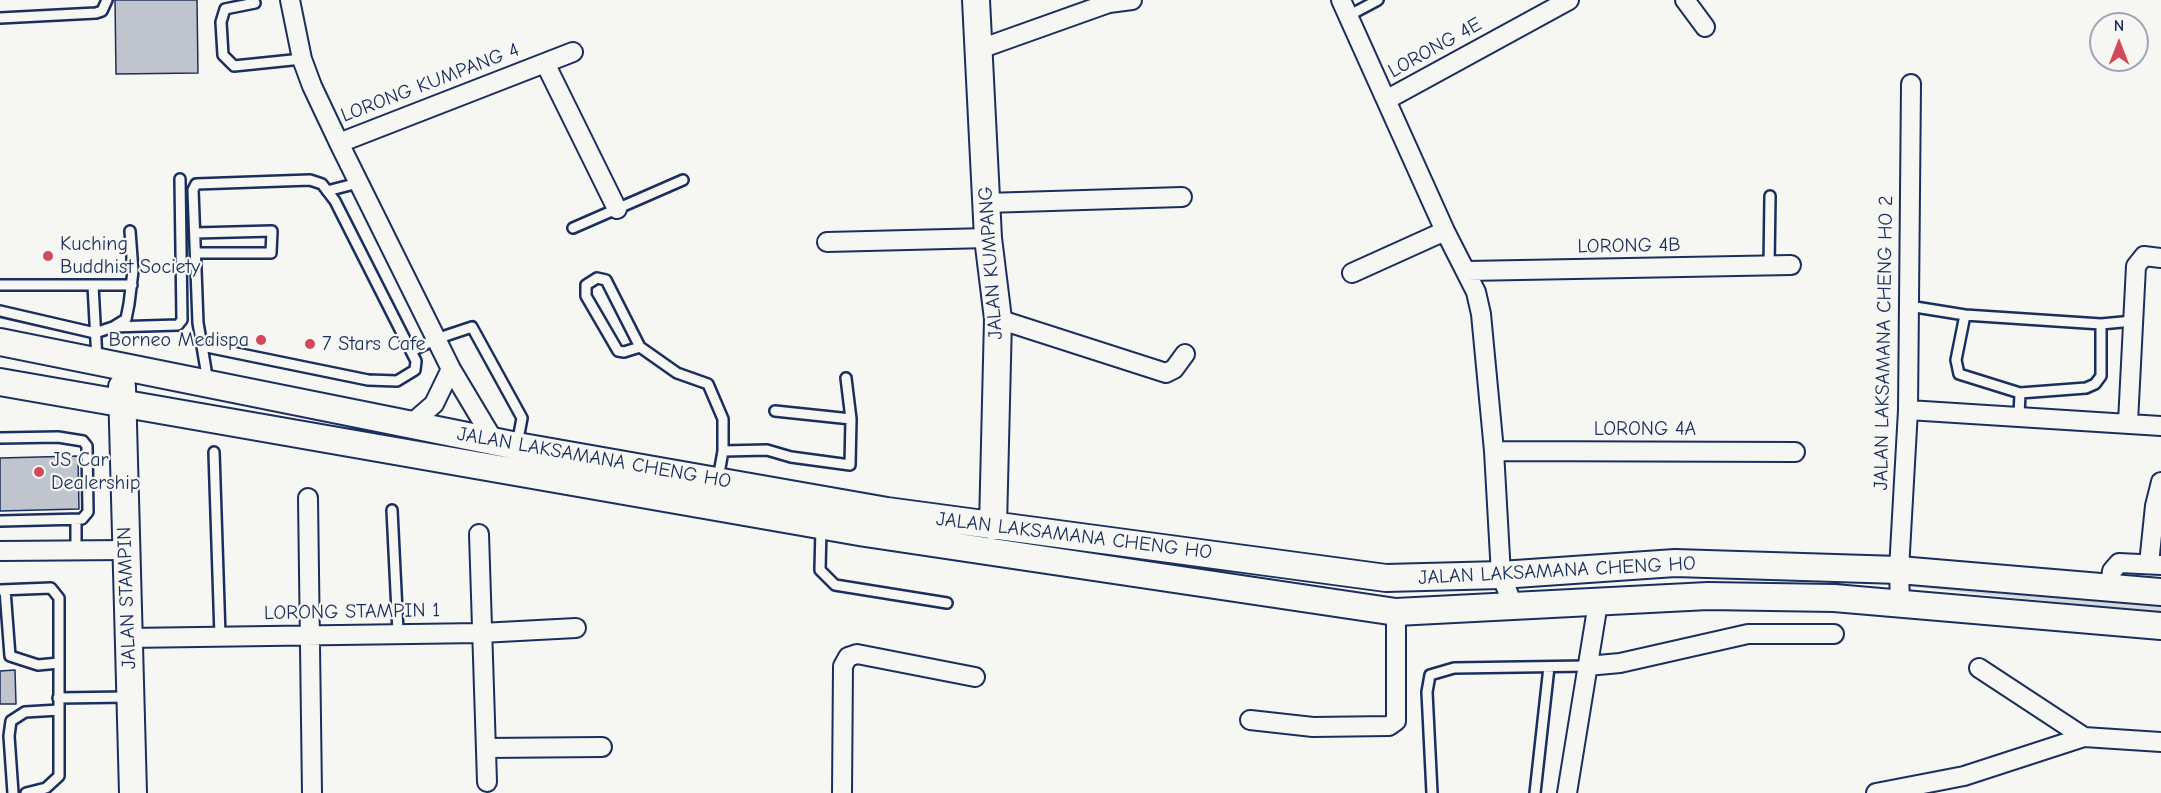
<!DOCTYPE html>
<html>
<head>
<meta charset="utf-8">
<style>
	body { margin:0 }
	#map { position:relative; width:2161px; height:793px; overflow:hidden; background:#f6f6f2; font-family:"Comic Neue",sans-serif }
	canvas { display:block }
	.north { position:absolute; left:2089px; top:12px; width:60px; height:60px; box-sizing:border-box; background:#f6f6f2; border:2px solid #9ea6b7; border-radius:50%; rotate:0deg; font-size:16px; font-weight:700; line-height:24px; text-align:center; color:#1b2f5e }
	.north::after { content:''; display:block; margin:auto; width:21px; height:27px; background:#d1495b; clip-path:polygon(50% 0,100% 100%,50% 72%,0 100%) }
</style>
</head>
<body>
<div id="map">
<canvas width="2161" height="793"></canvas>
<div class="north">N</div>
</div>
<script>
const ctx = document.querySelector('canvas').getContext('2d');
ctx.lineJoin = 'round';
function fillPath(path, color) { ctx.fillStyle = color; ctx.fill(path, 'evenodd'); }
const shape = rows => new Path2D(rows.map(r => 'M' + r).join(''));
function strokePath(path, color, width, dash) { ctx.strokeStyle = color; ctx.lineWidth = width; ctx.lineCap = dash ? 'butt' : 'round'; ctx.setLineDash(dash || []); ctx.stroke(path); }
function label(font, color, halo, rows, align = 'center') {
  ctx.font = font + ' "Comic Neue",sans-serif'; ctx.lineWidth = 4.5; ctx.setLineDash([]); ctx.textBaseline = 'middle'; ctx.strokeStyle = halo; ctx.fillStyle = color; for (const [text, x, y, turn = 0] of rows) {
    ctx.save(); ctx.translate(x, y); ctx.rotate((+turn || 0) * Math.PI / 180); ctx.textAlign = isNaN(turn) ? turn : align; if (halo) ctx.strokeText(text, 0, 0); ctx.fillText(text, 0, 0); ctx.restore();
  }
}
const green = shape([
	[1904,580,2161,607,2161,613,1903,586]
]);
const building = shape([
	[115,0,197,0,198,73,116,74,115,0],
	[78,456,79,509,0,511,0,458,78,456],
	[15,670,16,704,0,704,0,671,15,670]
]);
const lane = shape([
	[255,3,225,9,221,22,223,55,234,66,302,59],
	[1348,16,1378,0],
	[0,18,96,13,102,11,107,0],
	[327,191,358,183],
	[573,228,683,180],
	[195,233,272,231,271,253,197,253],
	[1769,267,1770,196],
	[0,285,132,285],
	[93,285,97,360],
	[1909,306,1965,315,2101,324,2133,321],
	[0,311,95,333,113,327,126,319,129,304,133,271,130,231],
	[1965,315,1956,360,1959,374,2020,393,2019,416],
	[113,327,178,325,182,320,180,179],
	[202,346,368,380,397,381,415,370,416,361,335,201,322,184,310,180,196,184,193,190,198,323,202,346,206,370,205,383],
	[640,347,624,352,618,351,586,296,586,285,597,278,606,280,640,347,677,373,708,384,723,419,723,451],
	[412,351,436,339,472,327,522,418,517,445],
	[2020,393,2086,388,2095,384,2101,376,2101,324],
	[775,411,851,419],
	[0,438,58,437,83,441,87,446,88,512,82,519,0,521],
	[214,452,220,636],
	[718,479,723,451,767,450,791,457,850,465,851,419,846,378],
	[392,510,398,632],
	[76,520,76,550],
	[821,528,820,570,835,585,947,603],
	[0,590,51,588,59,598,59,776,46,788,26,793],
	[5,590,10,656,38,665,59,663],
	[58,698,128,697],
	[13,793,9,736,11,721,25,712,59,710],
	[1432,793,1427,692,1430,675,1454,668,1587,666],
	[1535,793,1549,667]
]);
const street = shape([
	[290,0,302,59,312,86,339,143,573,52],
	[1341,0,1445,231,1476,292,1481,314,1494,451,1501,575,1513,605],
	[1685,0,1705,27],
	[977,50,1109,3,1132,0],
	[545,63,617,209],
	[1386,100,1569,0],
	[339,143,451,369,494,441],
	[986,203,1182,197],
	[827,242,988,238],
	[1467,271,1791,265],
	[1352,273,1445,231],
	[998,319,1166,373,1174,369,1185,354],
	[1908,410,2161,426],
	[2128,422,2136,266,2144,256,2161,258],
	[411,424,434,404,451,369],
	[1494,451,1795,452],
	[308,498,312,793],
	[479,534,487,782],
	[0,551,125,550],
	[2149,564,2155,506,2161,482],
	[2110,587,2112,571,2119,563,2161,565],
	[1900,603,1899,570,1908,410,1911,84],
	[128,638,481,633,576,628],
	[1587,666,1620,663,1748,634,1834,634],
	[1979,668,2084,737],
	[1250,720,1313,727,1389,726,1396,721,1396,612],
	[486,748,602,747],
	[842,793,843,666,848,657,857,654,975,677],
	[1567,793,1598,603],
	[1876,793,1964,776,2084,737,2161,742]
]);
const secondary = shape([
	[976,0,988,238,998,319,993,526],
	[0,342,517,446,887,511,1386,578,1501,575,1675,563,1899,570,2161,592],
	[0,382,865,533,1396,612,1708,596,1834,598,2161,626],
	[122,387,133,793]
]);
const markers = [
	[48,256,6,"#d1495b"],
	[261,340,6,"#d1495b"],
	[310,344,6,"#d1495b"],
	[39,472,6,"#d1495b"]
];
const streetNames = [
	["LORONG 4E",1435,48,-29],
	["LORONG KUMPANG 4",430,83,-21],
	["LORONG 4B",1629,246,-1],
	["JALAN KUMPANG",991,263,-94],
	["JALAN LAKSAMANA CHENG HO 2",1884,343,-89],
	["LORONG 4A",1645,429],
	["JALAN LAKSAMANA CHENG HO",594,458,10],
	["JALAN LAKSAMANA CHENG HO",1074,536,7],
	["JALAN LAKSAMANA CHENG HO",1557,571,-3],
	["JALAN STAMPIN",127,598,-92],
	["LORONG STAMPIN 1",352,612,-1]
];
const poiNames = [
	["Kuching",60,244],
	["Buddhist Society",60,267],
	["Borneo Medispa",249,340,"right"],
	["7 Stars Cafe",322,344],
	["JS Car",51,460],
	["Dealership",51,483]
];
fillPath(green, '#d6d9dd');
fillPath(building, '#c0c4cd');
strokePath(building, '#1b2f5e', 1.5);
strokePath(lane, '#1b2f5e', 14);
strokePath(street, '#1b2f5e', 22);
strokePath(secondary, '#1b2f5e', 30);
strokePath(lane, '#f6f6f2', 9);
strokePath(street, '#f6f6f2', 18);
strokePath(secondary, '#f6f6f2', 26);
for (const [x, y, r, color] of markers) { const dot = new Path2D(); dot.arc(x, y, r, 0, 2 * Math.PI); ctx.fillStyle = color; ctx.fill(dot); strokePath(dot, '#f6f6f2', 2); }
label('20px', '#1b2f5e', '#f6f6f2', streetNames);
label('20px', '#1b2f5e', '#f6f6f2', poiNames, 'left');
</script>
</body>
</html>
